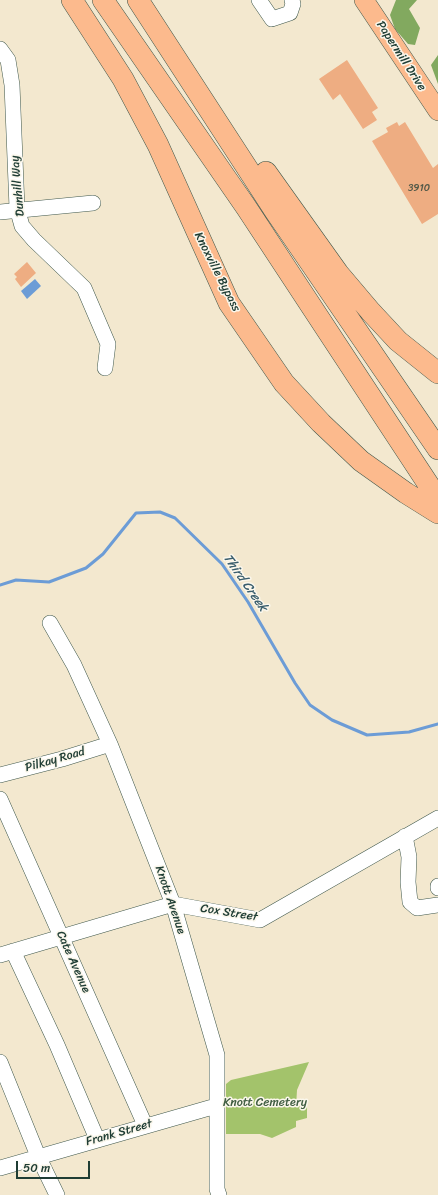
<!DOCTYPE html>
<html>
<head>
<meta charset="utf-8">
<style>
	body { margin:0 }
	#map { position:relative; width:438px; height:1195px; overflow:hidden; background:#f3e8cf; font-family:Sriracha,sans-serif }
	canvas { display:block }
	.scale { position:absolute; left:16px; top:1161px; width:74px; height:18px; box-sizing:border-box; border:2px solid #1f3d34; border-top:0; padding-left:5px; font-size:12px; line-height:14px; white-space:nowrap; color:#1f3d34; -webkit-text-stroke:3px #fbf7ec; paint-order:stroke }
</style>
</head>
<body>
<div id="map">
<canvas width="438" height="1195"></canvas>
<div class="scale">50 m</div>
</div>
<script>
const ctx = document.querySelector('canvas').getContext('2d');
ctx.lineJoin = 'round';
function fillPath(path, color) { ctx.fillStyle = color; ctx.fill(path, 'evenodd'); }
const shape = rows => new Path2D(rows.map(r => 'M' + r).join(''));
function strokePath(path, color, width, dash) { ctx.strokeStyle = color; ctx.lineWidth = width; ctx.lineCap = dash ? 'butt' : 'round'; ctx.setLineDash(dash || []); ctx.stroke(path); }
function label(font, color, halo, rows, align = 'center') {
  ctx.font = font + ' Sriracha,sans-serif'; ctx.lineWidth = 3; ctx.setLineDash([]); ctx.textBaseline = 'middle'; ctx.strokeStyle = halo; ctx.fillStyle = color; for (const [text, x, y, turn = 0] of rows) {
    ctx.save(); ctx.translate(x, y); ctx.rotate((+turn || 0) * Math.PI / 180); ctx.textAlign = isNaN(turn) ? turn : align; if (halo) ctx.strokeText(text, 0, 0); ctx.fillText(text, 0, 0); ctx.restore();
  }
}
const green = shape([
	[309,1062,297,1090,296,1107,307,1105,307,1118,296,1121,296,1127,272,1138,260,1134,226,1134,226,1084,231,1080]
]);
const forest = shape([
	[396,0,417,0,409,9,420,28,415,45,408,44,395,29,390,15],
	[438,55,438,84,431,65]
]);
const water = shape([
	[35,279,41,286,27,299,21,291]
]);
const stream = shape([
	[0,585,16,580,49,582,86,568,103,554,136,513,160,512,175,518,222,564,248,602,295,683,310,705,332,720,367,735,409,732,438,724]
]);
const building = shape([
	[347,60,378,108,372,112,377,120,363,129,340,94,333,100,319,79],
	[397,122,399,126,405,122,433,168,438,164,438,214,422,224,372,141,388,132,386,128],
	[27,262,36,273,21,287,15,279,17,277,14,274]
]);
const minor = shape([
	[259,0,272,19,290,13,293,4,292,0],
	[0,49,8,60,12,85,17,208,22,226,34,240,84,288,108,344,105,368],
	[0,212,93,203],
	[50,623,74,665,110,744,173,904,217,1055,217,1189,219,1195],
	[0,775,62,759,110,744],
	[0,799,145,1125],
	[405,836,409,857,408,882,410,902,417,908,438,905],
	[438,886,438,888],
	[13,951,57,1045,97,1139],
	[0,955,173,904,260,920,438,818],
	[0,1062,38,1156,57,1195],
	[0,1168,216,1106]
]);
const major = shape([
	[364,0,438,111]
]);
const highway = shape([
	[72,0,123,79,158,145,229,303,284,383,321,423,361,461,406,493,438,513],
	[103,0,246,207,438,499],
	[138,0,275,211,438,449],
	[266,172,338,273,371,312,398,341,438,373]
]);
const numberNames = [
	["3910",419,188]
];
const streetNames = [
	["Papermill Drive",401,56,57],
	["Dunhill Way",18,186,-95],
	["Knoxville Bypass",217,272,63],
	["Pilkay Road",55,760,-16],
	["Knott Avenue",170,900,71],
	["Cox Street",229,913,9],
	["Cate Avenue",73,962,66],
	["Frank Street",119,1133,-16]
];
const parkNames = [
	["Knott Cemetery",265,1103]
];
const waterNames = [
	["Third Creek",245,583,55]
];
fillPath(green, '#a3c36b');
fillPath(forest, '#82a95f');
fillPath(water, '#6c9cd6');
strokePath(stream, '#6c9cd6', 3);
fillPath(building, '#eead82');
strokePath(minor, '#3f574b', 16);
strokePath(major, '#3f574b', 20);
strokePath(highway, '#3f574b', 22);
strokePath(minor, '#fff', 15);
strokePath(major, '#fcba8d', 19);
strokePath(highway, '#fcba8d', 21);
label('10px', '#535948', null, numberNames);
label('12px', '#1f3d34', '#fbf7ec', streetNames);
label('12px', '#405e42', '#fbf7ec', parkNames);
label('italic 13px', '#3a5e6d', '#fbf7ec', waterNames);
</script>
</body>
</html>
